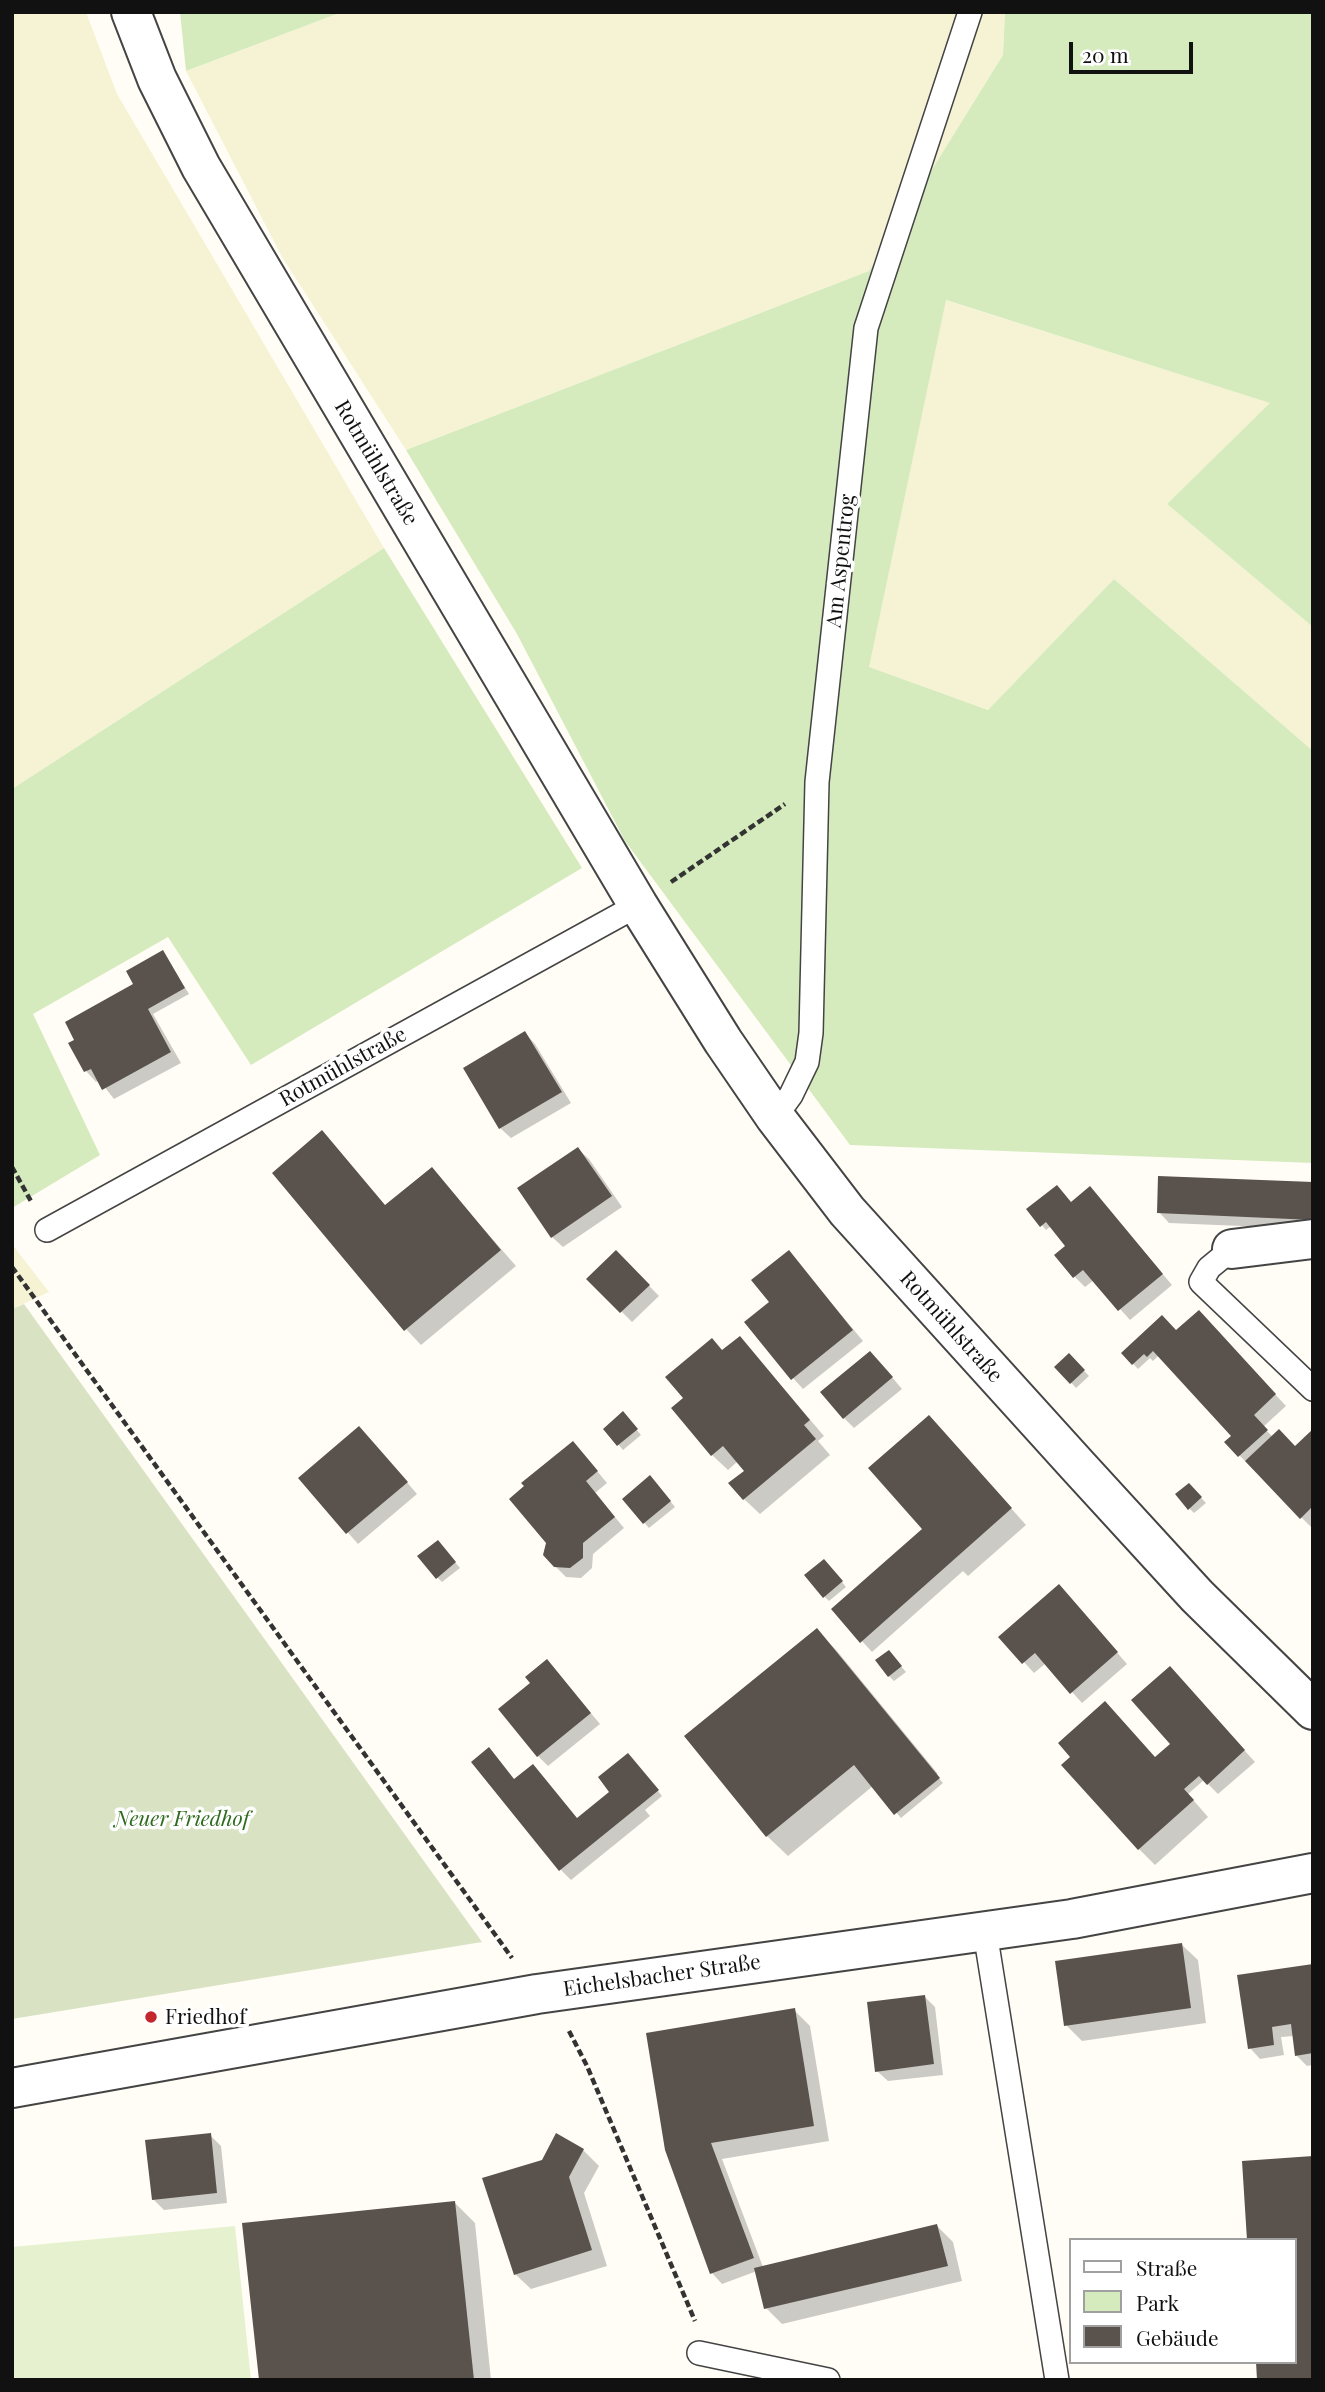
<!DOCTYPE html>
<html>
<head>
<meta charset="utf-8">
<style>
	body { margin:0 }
	#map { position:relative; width:1325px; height:2392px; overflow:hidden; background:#fffdf5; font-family:"Playfair Display",serif }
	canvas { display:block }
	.frame { position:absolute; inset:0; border:14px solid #111; pointer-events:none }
	.legend { position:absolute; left:1069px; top:2238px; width:228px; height:126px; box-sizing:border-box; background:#fff; border:2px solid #a0a0a0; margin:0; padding:9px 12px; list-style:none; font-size:21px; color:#111 }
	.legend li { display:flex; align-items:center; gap:14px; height:35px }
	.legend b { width:35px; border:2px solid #a0a0a0 }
	.scale { position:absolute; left:1069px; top:42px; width:124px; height:32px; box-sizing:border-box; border:4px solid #111; border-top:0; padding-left:9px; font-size:21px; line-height:24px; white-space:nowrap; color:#111; -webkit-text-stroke:5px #fff; paint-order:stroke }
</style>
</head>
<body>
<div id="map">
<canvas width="1325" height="2392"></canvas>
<div class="frame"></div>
<ul class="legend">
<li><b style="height:9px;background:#fff"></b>Straße</li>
<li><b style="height:19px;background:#d5ebbd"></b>Park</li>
<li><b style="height:19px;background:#5a524d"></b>Gebäude</li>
</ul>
<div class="scale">20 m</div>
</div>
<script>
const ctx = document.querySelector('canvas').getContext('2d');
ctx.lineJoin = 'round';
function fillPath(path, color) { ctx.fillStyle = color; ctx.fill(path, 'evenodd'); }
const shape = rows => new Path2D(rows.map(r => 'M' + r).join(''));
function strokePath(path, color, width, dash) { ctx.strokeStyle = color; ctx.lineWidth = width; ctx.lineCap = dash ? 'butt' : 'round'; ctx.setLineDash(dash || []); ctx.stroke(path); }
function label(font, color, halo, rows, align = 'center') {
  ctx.font = font + ' "Playfair Display",serif'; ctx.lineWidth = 7; ctx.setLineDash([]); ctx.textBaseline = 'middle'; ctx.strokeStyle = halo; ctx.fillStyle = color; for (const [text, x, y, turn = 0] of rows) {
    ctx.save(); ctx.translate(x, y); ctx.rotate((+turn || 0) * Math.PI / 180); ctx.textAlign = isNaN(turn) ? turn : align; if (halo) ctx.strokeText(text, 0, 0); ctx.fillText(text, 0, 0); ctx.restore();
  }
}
const farmland = shape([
	[12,12,86,12,117,94,384,548,12,789],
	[342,12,1005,12,1003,55,869,271,406,450,282,257,186,71],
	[945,300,1271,403,1167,504,1313,627,1313,751,1114,579,988,710,868,667],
	[12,1244,49,1292,12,1309]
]);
const green = shape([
	[180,12,342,12,186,71],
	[1005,12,1313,12,1313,627,1167,504,1270,403,946,300,869,667,988,710,1114,579,1313,751,1313,1163,850,1145,625,841,517,634,406,450,869,271,1003,55],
	[384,548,582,868,251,1065,168,937,33,1014,100,1155,12,1208,12,789]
]);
const cemetery = shape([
	[24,1304,482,1942,12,2019,12,1309]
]);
const pitch = shape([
	[235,2226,251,2380,12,2380,12,2247]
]);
const shadow = shape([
	[163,952,189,994,153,1014,181,1063,114,1099,99,1080,96,1082,86,1071,133,986],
	[525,1033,535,1044,571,1103,511,1138,500,1128],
	[322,1133,386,1207,431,1169,516,1266,421,1345,406,1329],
	[578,1149,589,1159,622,1207,563,1247,552,1237],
	[1313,1184,1313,1229,1169,1223,1159,1212],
	[1090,1188,1172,1285,1130,1320,1094,1280,1085,1287,1075,1277,1057,1255,1067,1246,1051,1226,1046,1230,1029,1210,1071,1204],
	[616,1252,659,1296,632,1322,589,1279],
	[789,1252,863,1341,803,1389,793,1378,771,1302],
	[1209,1323,1286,1406,1263,1427,1273,1437,1295,1449,1313,1432,1312,1528,1227,1443,1234,1436,1159,1355,1153,1361,1150,1358,1138,1369,1123,1353,1176,1332],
	[740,1338,824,1436,818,1441,830,1455,760,1514,744,1499,746,1471,738,1461,728,1470,712,1455,686,1398,723,1352],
	[1069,1355,1089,1376,1076,1388,1057,1367],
	[881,1364,902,1389,854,1428,844,1418],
	[627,1418,641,1435,623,1450,605,1429],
	[944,1433,1026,1525,968,1576,963,1571,872,1652,833,1609,924,1529],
	[370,1439,417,1494,358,1544,300,1478],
	[583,1454,607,1483,595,1493,624,1528,593,1554,592,1568,581,1578,566,1577,555,1566],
	[655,1482,675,1507,649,1528,624,1499],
	[1189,1485,1206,1503,1194,1513,1189,1508],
	[442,1547,460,1568,442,1582,437,1577],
	[829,1566,846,1587,829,1601,824,1596],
	[1069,1597,1127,1664,1082,1703,1046,1663,1034,1673,1001,1637],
	[817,1630,837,1651,938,1774,936,1775,943,1783,901,1818,873,1786,788,1856,767,1836,686,1737],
	[893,1657,906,1672,894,1681,889,1676],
	[547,1661,600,1724,548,1766,538,1756,533,1683],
	[1180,1679,1255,1762,1218,1794,1204,1780,1188,1794,1208,1817,1155,1865,1139,1849,1172,1744],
	[633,1760,662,1796,645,1810,650,1816,571,1880,561,1870,514,1781,578,1819,612,1792],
	[1182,1945,1198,1960,1206,2023,1082,2041,1066,2025],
	[1313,1966,1313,2065,1307,2066,1297,2056,1294,2036,1281,2037,1284,2055,1260,2059,1250,2048],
	[925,1997,935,2007,943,2075,888,2081,877,2071],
	[794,2010,810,2026,829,2141,722,2159,763,2267,937,2226,953,2242,962,2281,782,2324,766,2308,757,2271,722,2284,712,2273,667,2150],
	[210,2135,221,2146,227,2203,164,2210,153,2199],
	[583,2150,599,2166,584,2193,607,2266,531,2289,515,2274],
	[454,2202,475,2223,491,2380,261,2380]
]);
const building = shape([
	[163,950,185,988,148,1009,171,1052,102,1090,91,1069,84,1072,68,1043,74,1040,65,1022,133,984,126,971],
	[525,1031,562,1092,499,1129,463,1068],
	[322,1130,385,1205,432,1167,501,1250,404,1331,272,1173],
	[578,1147,612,1196,551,1238,517,1188],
	[1158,1176,1313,1182,1313,1220,1157,1213],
	[1057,1185,1071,1202,1090,1186,1163,1274,1118,1311,1083,1270,1073,1278,1054,1255,1065,1246,1046,1222,1040,1227,1026,1209],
	[616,1250,650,1285,620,1313,586,1279],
	[789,1250,853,1330,791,1380,744,1322,769,1302,751,1280],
	[1199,1310,1276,1394,1254,1415,1268,1430,1238,1457,1224,1442,1231,1436,1153,1351,1147,1357,1144,1354,1132,1365,1121,1353,1162,1315,1176,1330],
	[740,1336,810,1420,804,1425,816,1439,743,1500,728,1483,744,1471,723,1446,711,1456,671,1408,683,1398,665,1377,712,1338,722,1350],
	[870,1351,893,1377,843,1419,820,1392],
	[1069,1353,1085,1370,1070,1384,1054,1367],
	[623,1411,638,1429,617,1446,603,1429],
	[929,1415,1012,1508,860,1643,831,1609,922,1529,868,1468],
	[359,1426,408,1482,346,1534,298,1478],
	[1279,1429,1295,1446,1313,1429,1313,1510,1311,1508,1300,1519,1245,1461],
	[573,1441,598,1471,586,1481,615,1517,583,1543,583,1558,570,1568,554,1567,543,1555,546,1543,509,1499,524,1486,521,1483],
	[650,1475,671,1501,643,1524,622,1499],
	[1189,1483,1202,1497,1188,1510,1175,1494],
	[438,1540,456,1562,436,1579,417,1556],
	[824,1559,843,1581,823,1598,804,1575],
	[1059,1584,1118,1652,1070,1694,1035,1653,1022,1664,998,1637],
	[817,1628,940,1778,894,1815,854,1765,766,1837,684,1736],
	[889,1650,902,1666,888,1677,875,1660],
	[547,1659,591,1713,537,1757,498,1709,530,1683,525,1677],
	[1170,1666,1245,1750,1207,1785,1199,1776,1184,1789,1194,1800,1138,1850,1061,1765,1070,1757,1058,1743,1105,1701,1155,1757,1170,1744,1131,1700],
	[489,1747,514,1779,533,1764,577,1818,609,1792,598,1777,628,1753,659,1790,559,1871,471,1762],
	[1182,1943,1191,2008,1064,2026,1055,1961],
	[1313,1964,1313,2053,1295,2056,1291,2024,1272,2027,1274,2045,1248,2049,1237,1975],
	[925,1995,934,2064,875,2072,867,2002],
	[795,2008,814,2126,711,2143,754,2258,710,2274,665,2150,646,2033],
	[211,2133,217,2193,152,2200,145,2140],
	[556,2133,584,2149,569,2177,592,2250,514,2275,482,2178,542,2160],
	[1313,2156,1313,2380,1257,2380,1256,2362,1295,2362,1295,2240,1247,2240,1242,2161],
	[455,2201,474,2380,259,2380,242,2223],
	[937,2224,948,2266,764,2309,754,2268]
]);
const path = shape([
	[671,882,785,804],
	[12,1167,32,1203],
	[12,1267,512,1958],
	[569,2031,587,2066,695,2321]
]);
const service = shape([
	[775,1117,791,1095,807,1062,811,1033,817,782,866,328,970,12],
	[47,1230,638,905],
	[1232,1249,1209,1268,1201,1282,1313,1389],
	[985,1932,1057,2380],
	[699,2353,828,2380]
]);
const minor = shape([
	[1232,1249,1313,1239],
	[12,2088,537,1994,1072,1919,1313,1873]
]);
const tertiary = shape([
	[131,12,157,79,201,167,638,905,723,1041,775,1117,847,1211,1077,1465,1197,1596,1313,1710]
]);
const markers = [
	[151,2017,7,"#c4262e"]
];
const streetNames = [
	["Rotmühlstraße",376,463,59],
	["Am Aspentrog",841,561,-84],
	["Rotmühlstraße",343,1067,-29],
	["Rotmühlstraße",951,1327,48],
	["Eichelsbacher Straße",662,1976,-8]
];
const parkNames = [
	["Neuer Friedhof",182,1819]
];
const poiNames = [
	["Friedhof",165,2017]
];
fillPath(farmland, '#f6f3d4');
fillPath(green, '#d5ebbd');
fillPath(cemetery, '#d9e3c4');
fillPath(pitch, '#e6f2cf');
fillPath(shadow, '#0003');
fillPath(building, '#5a524d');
strokePath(service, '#444', 26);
strokePath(minor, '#444', 42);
strokePath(tertiary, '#444', 42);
strokePath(path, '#333', 4.5, [7, 3.5]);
strokePath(service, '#fff', 23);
strokePath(minor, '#fff', 38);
strokePath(tertiary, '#fff', 38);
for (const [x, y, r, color] of markers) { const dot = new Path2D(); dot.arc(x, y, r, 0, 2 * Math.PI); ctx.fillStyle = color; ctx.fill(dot); strokePath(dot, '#fff', 2.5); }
label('21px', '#111', '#fff', streetNames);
label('italic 21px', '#2f6b1f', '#fff', parkNames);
label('21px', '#111', '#fff', poiNames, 'left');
</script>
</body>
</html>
